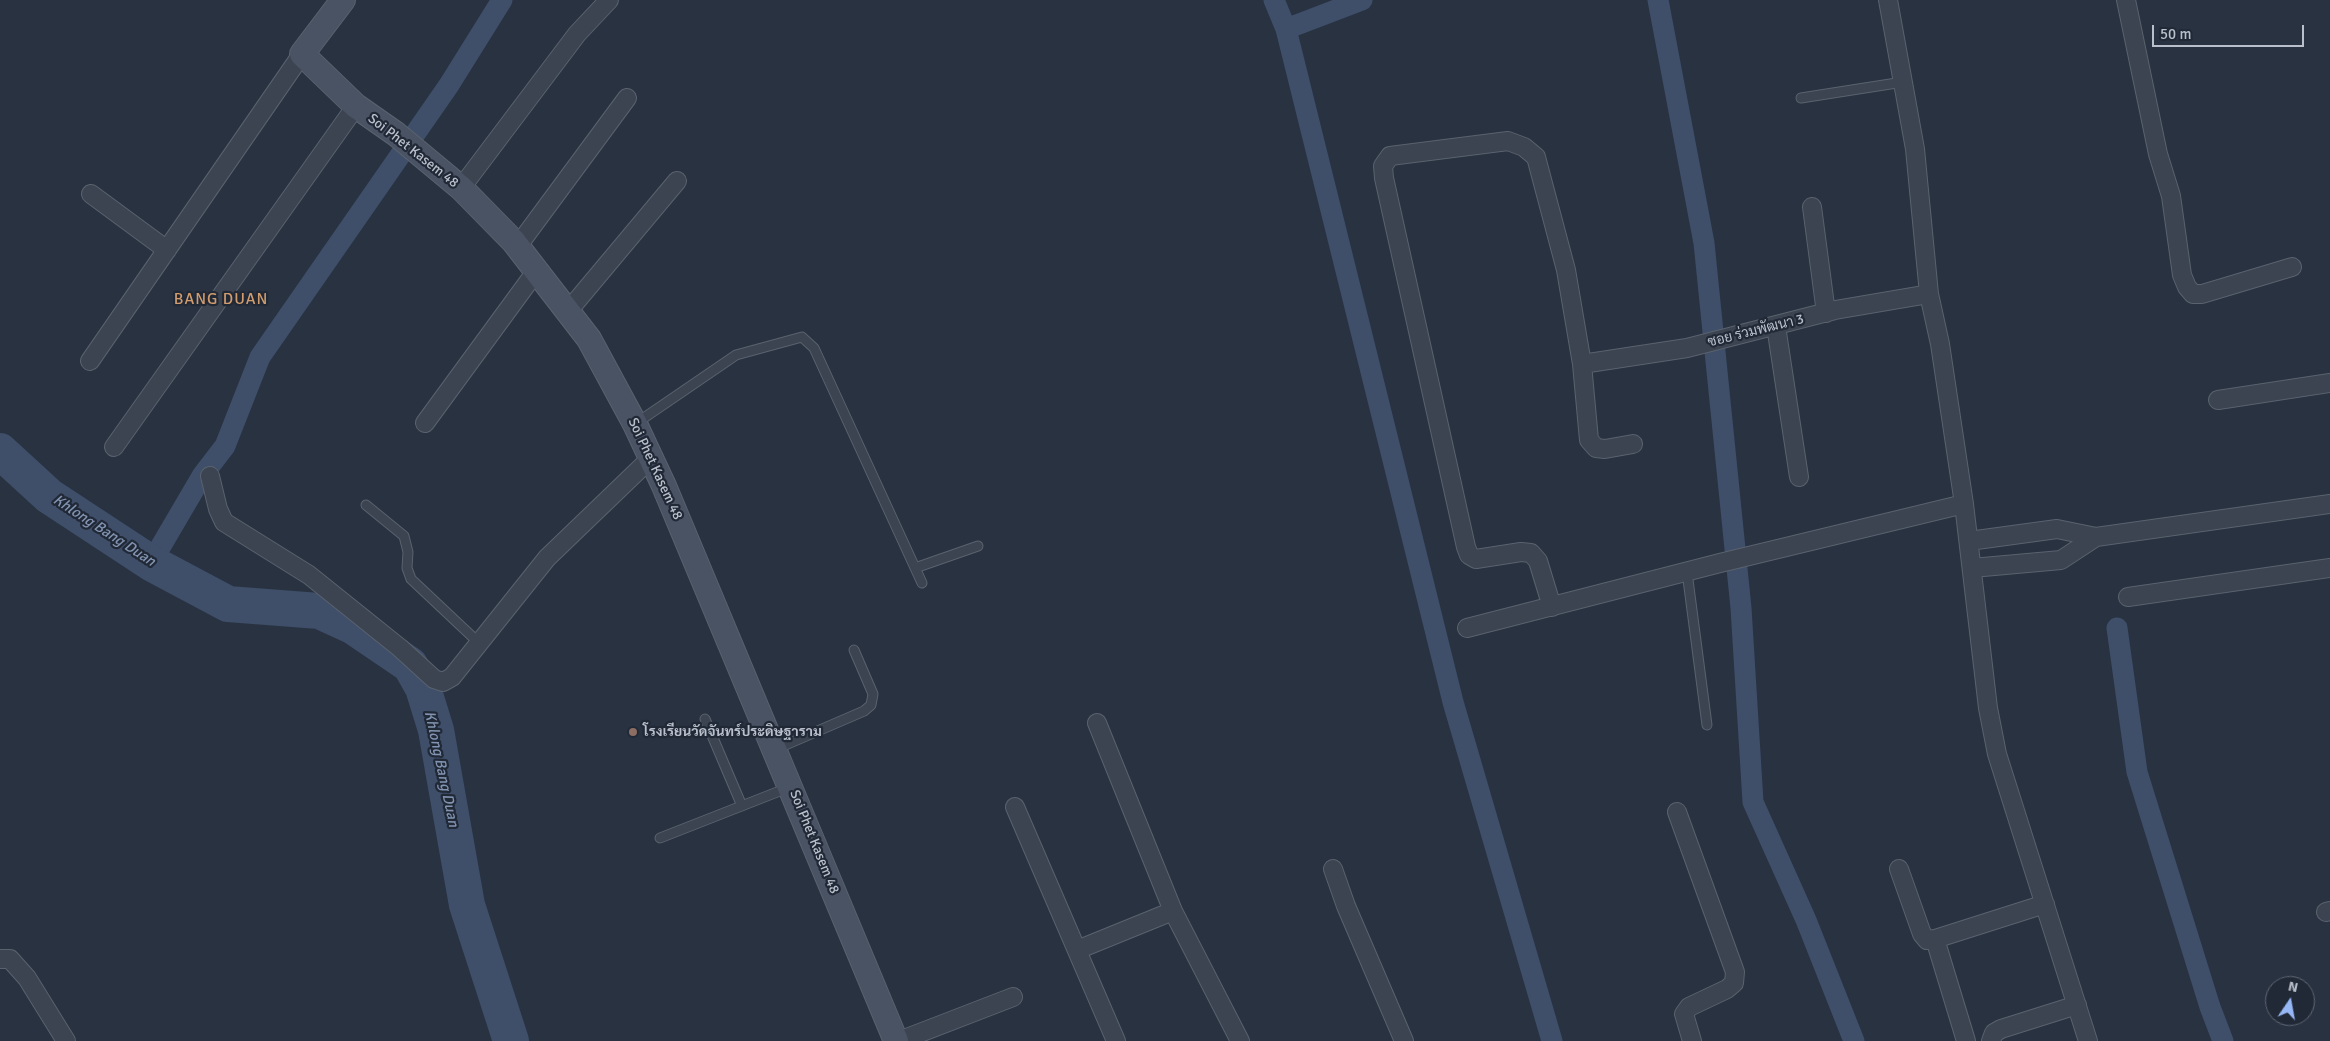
<!DOCTYPE html>
<html>
<head>
<meta charset="utf-8">
<style>
	body { margin:0 }
	#map { position:relative; width:2330px; height:1041px; overflow:hidden; background:#283241; font-family:Signika,sans-serif }
	canvas { display:block }
	.north { position:absolute; left:2265px; top:976px; width:50px; height:50px; box-sizing:border-box; background:#212937; border:1px solid #5e6572; border-radius:50%; rotate:12deg; font-size:14px; font-weight:700; line-height:20px; text-align:center; color:#b9bfcb }
	.north::after { content:''; display:block; margin:auto; width:18px; height:22px; background:#96b6f4; clip-path:polygon(50% 0,100% 100%,50% 72%,0 100%) }
	.scale { position:absolute; left:2152px; top:25px; width:152px; height:22px; box-sizing:border-box; border:2px solid #b9bfcb; border-top:0; padding-left:6px; font-size:15px; line-height:18px; white-space:nowrap; color:#b9bfcb; -webkit-text-stroke:4px #212937; paint-order:stroke }
</style>
</head>
<body>
<div id="map">
<canvas width="2330" height="1041"></canvas>
<div class="north">N</div>
<div class="scale">50 m</div>
</div>
<script>
const ctx = document.querySelector('canvas').getContext('2d');
ctx.lineJoin = 'round';
const shape = rows => new Path2D(rows.map(r => 'M' + r).join(''));
function strokePath(path, color, width, dash) { ctx.strokeStyle = color; ctx.lineWidth = width; ctx.lineCap = dash ? 'butt' : 'round'; ctx.setLineDash(dash || []); ctx.stroke(path); }
function label(font, color, halo, rows, align = 'center') {
  ctx.font = font + ' Signika,Sarabun,sans-serif'; ctx.lineWidth = 4.5; ctx.setLineDash([]); ctx.textBaseline = 'middle'; ctx.strokeStyle = halo; ctx.fillStyle = color; for (const [text, x, y, turn = 0] of rows) {
    ctx.save(); ctx.translate(x, y); ctx.rotate((+turn || 0) * Math.PI / 180); ctx.textAlign = isNaN(turn) ? turn : align; if (halo) ctx.strokeText(text, 0, 0); ctx.fillText(text, 0, 0); ctx.restore();
  }
}
const canal = shape([
	[1274,0,1286,29,1453,702,1552,1041],
	[1658,0,1704,243,1741,608,1753,802,1806,920,1854,1041],
	[1286,29,1362,0],
	[151,563,202,476,225,446,260,357,449,85,502,0],
	[2117,628,2137,772,2210,1007,2223,1041]
]);
const river = shape([
	[0,451,49,496,151,563,228,604,319,611,354,627,410,665,423,688,436,730,467,905,511,1041]
]);
const lane = shape([
	[1801,98,1903,82],
	[635,424,736,355,802,337,814,348,922,583],
	[366,505,404,536,408,552,407,568,411,579,479,643],
	[915,568,978,546],
	[1687,572,1707,725],
	[705,719,742,806],
	[776,749,864,711,871,705,873,694,854,650],
	[660,838,790,787]
]);
const street = shape([
	[1888,0,1915,149,1929,294,1940,344,1964,504,1988,708,1997,754,2088,1041],
	[2126,0,2158,154,2171,196,2182,275,2187,287,2193,294,2202,294,2292,267],
	[461,188,577,34,609,0],
	[91,194,167,250],
	[1812,207,1826,313],
	[517,247,627,98],
	[569,310,677,181],
	[1776,326,1799,477],
	[90,361,302,54],
	[1582,364,1687,348,1835,310,1929,294],
	[2218,400,2330,383],
	[425,423,537,270],
	[114,447,356,106],
	[210,476,218,509,224,522,309,575,400,648,434,679,443,682,452,677,547,558,651,458],
	[1969,541,2057,529,2096,537,2330,504],
	[1972,568,2061,560,2096,537],
	[2128,597,2330,568],
	[1552,607,1538,561,1531,553,1521,552,1476,559,1469,555,1466,547,1384,178,1383,166,1390,156,1508,141,1524,147,1536,157,1566,270,1582,364,1589,440,1596,448,1605,449,1633,444],
	[1467,628,1720,563,1964,504],
	[1097,723,1173,911,1240,1041],
	[1015,807,1116,1041],
	[1677,812,1735,972,1734,983,1727,989,1689,1007,1684,1014,1692,1041],
	[1333,869,1346,906,1404,1041],
	[1899,869,1922,934,1927,940,1935,939,2045,904],
	[2326,912,2330,911],
	[1935,939,1966,1041],
	[1077,950,1173,911],
	[0,959,10,959,27,978,66,1041],
	[899,1041,1013,997],
	[1991,1041,1994,1033,2001,1029,2077,1005]
]);
const secondary = shape([
	[343,0,302,54,356,106,396,134,461,188,514,242,589,339,635,424,664,486,896,1041]
]);
const markers = [
	[633,732,5,"#8d6e63"]
];
const streetNames = [
	["Soi Phet Kasem 48",413,151,38],
	["ซอย ร่วมพัฒนา 3",1756,331,-14],
	["Soi Phet Kasem 48",655,469,65],
	["Soi Phet Kasem 48",814,842,68]
];
const poiNames = [
	["โรงเรียนวัดจันทร์ประดิษฐาราม",643,732]
];
const waterNames = [
	["Khlong Bang Duan",104,531,33],
	["Khlong Bang Duan",441,769,78]
];
const quarterNames = [
	["BANG DUAN",221,300]
];
strokePath(canal, '#3f4e69', 21);
strokePath(river, '#3f4e69', 36);
strokePath(lane, '#5a626e', 11);
strokePath(street, '#5a626e', 20);
strokePath(secondary, '#5a626e', 26);
strokePath(lane, '#3c4451', 9);
strokePath(street, '#3c4451', 18);
strokePath(secondary, '#4a5364', 24);
for (const [x, y, r, color] of markers) { const dot = new Path2D(); dot.arc(x, y, r, 0, 2 * Math.PI); ctx.fillStyle = color; ctx.fill(dot); strokePath(dot, '#212937', 2); }
label('14px', '#b9bfcb', '#212937', streetNames);
label('bold 14px', '#b9bfcb', '#212937', poiNames, 'left');
label('italic 15px', '#8294b1', '#212937', waterNames);
ctx.letterSpacing = '1px';
label('16px', '#d29d6e', '#212937', quarterNames);
ctx.letterSpacing = '0px';
</script>
</body>
</html>
